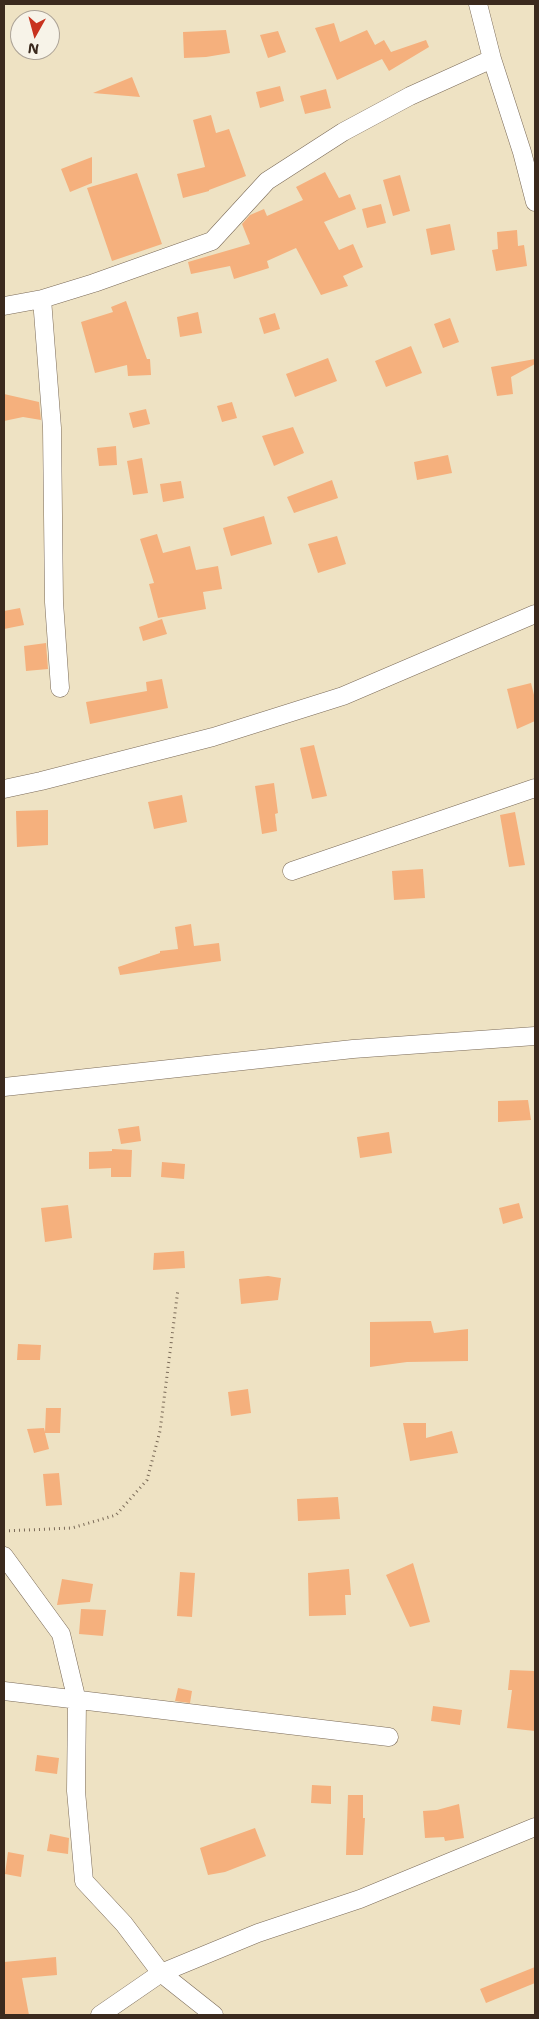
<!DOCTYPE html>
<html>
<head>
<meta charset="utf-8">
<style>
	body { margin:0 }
	#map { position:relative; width:539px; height:2019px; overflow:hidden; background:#eee2c3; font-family:"Shantell Sans",sans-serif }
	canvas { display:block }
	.frame { position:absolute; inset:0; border:5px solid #3b2a1e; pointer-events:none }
	.north { position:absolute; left:10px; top:10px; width:50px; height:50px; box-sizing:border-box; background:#f7f3e8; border:1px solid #aca397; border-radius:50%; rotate:187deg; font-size:14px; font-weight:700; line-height:20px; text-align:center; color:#3b2a1e }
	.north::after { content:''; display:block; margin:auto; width:18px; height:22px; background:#c8321e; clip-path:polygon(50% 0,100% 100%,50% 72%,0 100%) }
</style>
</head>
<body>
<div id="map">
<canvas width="539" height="2019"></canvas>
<div class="frame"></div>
<div class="north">N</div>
</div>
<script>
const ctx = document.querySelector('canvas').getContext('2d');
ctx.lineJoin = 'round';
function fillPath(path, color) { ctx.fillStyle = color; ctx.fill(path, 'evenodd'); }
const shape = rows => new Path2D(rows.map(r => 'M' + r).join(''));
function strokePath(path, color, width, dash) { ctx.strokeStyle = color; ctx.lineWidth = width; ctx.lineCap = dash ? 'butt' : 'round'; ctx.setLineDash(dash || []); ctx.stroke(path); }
const building = shape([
	[334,23,340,42,367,30,375,45,384,40,391,52,426,40,429,47,389,71,382,59,337,80,315,28],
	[226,30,230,53,206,57,184,58,183,32],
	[278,31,286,52,268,58,260,35],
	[132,77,140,97,93,93],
	[280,86,284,101,260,108,256,92],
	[326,89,331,108,305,114,300,96],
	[211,115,216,133,229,129,246,176,209,190,209,191,183,198,177,174,205,167,193,120],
	[92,157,92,183,70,192,61,169],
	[325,172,339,198,350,194,356,209,324,222,339,250,353,244,363,267,343,276,348,286,321,295,296,248,267,261,269,268,234,279,230,266,191,274,188,262,250,244,242,224,250,215,264,209,267,216,303,200,296,187],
	[137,173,162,244,112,261,87,188],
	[400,175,410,211,393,216,383,180],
	[381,204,386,223,367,228,362,209],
	[450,224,455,250,431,255,426,229],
	[517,230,518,246,524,245,527,266,496,271,492,250,498,249,497,232],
	[126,301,147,359,150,359,151,375,128,376,127,365,95,373,81,322,113,312,111,307],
	[198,312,202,333,180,337,177,317],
	[275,313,280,329,264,334,259,318],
	[450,318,459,342,443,348,434,324],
	[411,346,422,373,386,387,375,361],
	[328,358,337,381,295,397,286,374],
	[535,359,535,364,511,377,513,394,497,396,491,367],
	[4,394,39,402,41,420,23,417,4,421],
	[232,402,237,418,222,422,217,406],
	[146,409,150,424,133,428,129,413],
	[293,427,304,453,274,466,262,436],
	[116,446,117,465,99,466,97,448],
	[448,455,452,473,417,480,414,462],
	[142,458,148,493,133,495,127,461],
	[332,480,338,498,294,513,287,497],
	[181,481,184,498,163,502,160,484],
	[264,516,272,544,231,556,223,528],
	[157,534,163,553,190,546,196,570,218,566,222,589,203,592,206,609,158,618,149,584,154,583,140,539],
	[337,536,346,564,318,573,308,544],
	[20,608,24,625,4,629,4,611],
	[162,619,167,634,143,641,139,627],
	[46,643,48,669,26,671,24,646],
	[162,679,168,708,90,724,86,702,147,691,146,682],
	[531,683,535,699,535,721,517,729,507,689],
	[314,745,327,796,312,799,300,748],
	[274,783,278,813,275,814,277,831,262,834,255,786],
	[182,795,187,822,154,829,148,802],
	[48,810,48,845,17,847,16,811],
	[515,812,525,865,509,867,500,815],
	[423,869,425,898,394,900,392,871],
	[191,924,194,946,219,943,221,961,120,975,118,967,160,953,160,951,178,949,175,927],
	[528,1100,531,1120,498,1122,498,1101],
	[139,1126,141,1141,121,1144,118,1129],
	[389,1132,392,1153,360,1158,357,1137],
	[112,1149,132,1150,131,1177,111,1177,111,1168,89,1169,89,1152,112,1151],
	[162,1162,185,1164,184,1179,161,1177],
	[519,1203,523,1218,503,1224,499,1208],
	[68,1205,72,1238,45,1242,41,1208],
	[184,1251,185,1268,153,1270,154,1253],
	[268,1276,281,1278,278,1300,241,1304,239,1279],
	[431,1321,434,1333,468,1329,468,1361,407,1362,370,1367,370,1322],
	[18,1344,41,1345,40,1360,17,1360],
	[248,1389,251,1413,231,1416,228,1392],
	[46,1408,61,1408,60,1433,45,1433,49,1449,34,1453,27,1429,44,1428,45,1432],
	[403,1423,426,1423,426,1438,452,1431,458,1453,410,1461],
	[59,1473,62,1505,46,1506,43,1474],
	[338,1497,340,1519,298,1521,297,1499],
	[413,1563,430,1622,410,1627,386,1575],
	[349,1569,351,1595,345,1595,346,1615,309,1616,308,1573],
	[180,1572,195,1573,192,1617,177,1616],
	[62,1579,93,1584,90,1602,57,1605],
	[81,1609,106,1610,103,1636,79,1634],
	[510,1670,535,1671,535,1731,507,1728,512,1690,508,1690],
	[178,1688,192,1691,190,1703,175,1701],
	[433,1706,462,1710,460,1725,431,1721],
	[37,1755,59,1758,57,1774,35,1771],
	[312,1785,331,1786,331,1804,311,1803],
	[348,1795,363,1795,363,1818,365,1818,363,1855,346,1855],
	[459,1804,464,1838,445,1841,444,1837,425,1838,423,1811,437,1810],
	[255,1828,266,1856,225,1872,208,1875,200,1848],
	[50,1834,69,1838,68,1854,47,1851],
	[8,1852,24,1855,21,1877,5,1874],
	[56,1957,57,1975,22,1978,29,2015,5,2015,4,1962],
	[535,1967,535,1983,486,2003,480,1989]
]);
const path = shape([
	[4,1531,72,1528,116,1515,147,1480,160,1431,178,1289]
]);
const minor = shape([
	[478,4,492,59,522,152,535,202],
	[42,299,52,428,54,602,60,688],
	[4,306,42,299,94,283,212,241,267,181,343,132,410,96,492,59],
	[4,789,41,781,213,737,343,696,535,614],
	[292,871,535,788],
	[4,1087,353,1049,535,1036],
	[4,1556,61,1634,77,1701,76,1791,84,1881,124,1924,161,1973,214,2015],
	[4,1691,389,1737],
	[100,2015,161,1973,258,1933,360,1899,535,1827]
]);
fillPath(building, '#f5b07d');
strokePath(minor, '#7a6a58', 19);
strokePath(path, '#7a6a58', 3, [1, 4]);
strokePath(minor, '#fff', 18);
</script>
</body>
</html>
